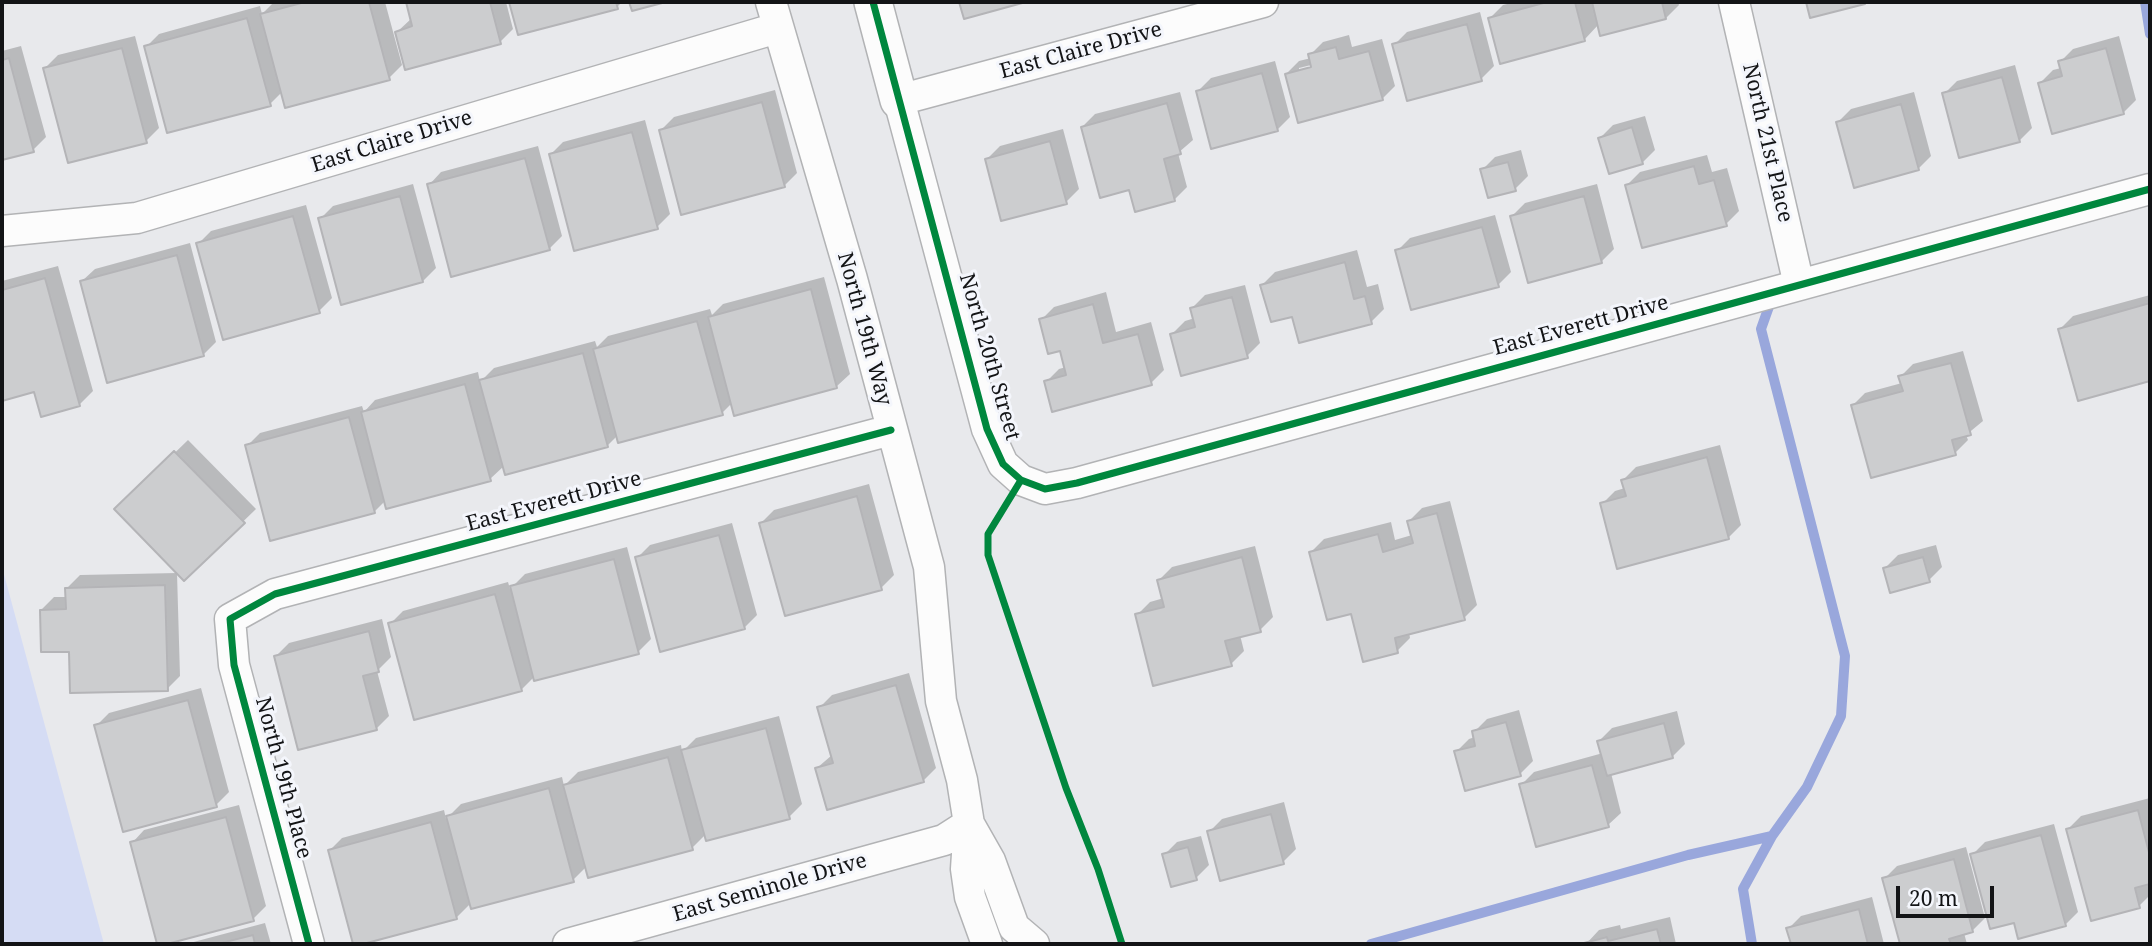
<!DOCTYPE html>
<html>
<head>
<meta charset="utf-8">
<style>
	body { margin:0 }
	#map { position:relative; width:2152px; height:946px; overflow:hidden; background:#e8e9ec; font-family:"Noto Serif",serif }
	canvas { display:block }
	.frame { position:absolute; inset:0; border:4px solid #131416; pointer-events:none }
	.scale { position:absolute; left:1896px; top:886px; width:98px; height:32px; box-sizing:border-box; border:4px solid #131416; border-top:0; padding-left:9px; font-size:21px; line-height:24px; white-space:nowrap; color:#131416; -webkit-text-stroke:5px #f4f6fc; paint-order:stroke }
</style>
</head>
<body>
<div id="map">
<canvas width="2152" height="946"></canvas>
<div class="frame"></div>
<div class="scale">20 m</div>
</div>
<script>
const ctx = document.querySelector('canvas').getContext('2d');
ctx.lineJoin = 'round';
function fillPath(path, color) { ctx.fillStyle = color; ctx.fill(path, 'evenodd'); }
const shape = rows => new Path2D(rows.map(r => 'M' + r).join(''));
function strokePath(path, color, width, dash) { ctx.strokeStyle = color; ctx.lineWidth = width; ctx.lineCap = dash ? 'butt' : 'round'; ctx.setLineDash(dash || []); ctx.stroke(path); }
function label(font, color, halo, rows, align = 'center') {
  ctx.font = font + ' "Noto Serif",serif'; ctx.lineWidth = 6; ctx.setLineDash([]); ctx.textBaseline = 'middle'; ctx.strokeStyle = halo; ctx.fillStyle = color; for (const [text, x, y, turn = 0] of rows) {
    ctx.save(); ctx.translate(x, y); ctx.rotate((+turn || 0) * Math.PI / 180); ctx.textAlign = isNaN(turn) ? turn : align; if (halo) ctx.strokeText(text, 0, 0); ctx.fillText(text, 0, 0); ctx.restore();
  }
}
const green = shape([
	[2,567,104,944,2,944]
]);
const shadow = shape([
	[274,2,385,2,402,65,389,78,283,91,270,104,146,47,159,34,260,6,262,14],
	[408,2,506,2,513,29,500,42,397,32,412,18],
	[510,2,622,2,617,7,519,33],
	[1515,2,1678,2,1679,5,1666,18,1599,24,1585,39,1490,18,1503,5],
	[1480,12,1494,66,1481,79,1394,45,1407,32],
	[1349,35,1352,47,1382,39,1395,86,1382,99,1286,74,1299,61,1311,58,1310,55,1323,42],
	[1319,63,1320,66,1299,72,1299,68],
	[135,36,159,128,146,141,45,68,58,55],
	[2119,36,2136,100,2123,113,2040,83,2053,70,2061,68,2060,62,2073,49],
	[21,46,46,137,33,150,2,158,2,51],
	[1275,61,1290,117,1277,130,1198,91,1211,78],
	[2015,65,2032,128,2019,141,1944,94,1957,81],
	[775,90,797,173,784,186,661,130,674,117],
	[1180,92,1193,140,1178,153,1187,187,1174,200,1130,188,1082,127,1095,114],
	[1914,92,1931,156,1918,169,1838,122,1851,109],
	[1645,116,1655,150,1642,163,1600,138,1613,125],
	[645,120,670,214,657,227,550,155,563,142],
	[1063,129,1079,189,1066,202,987,159,1000,146],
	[538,146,562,236,549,249,429,185,441,172],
	[1521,150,1528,176,1515,189,1482,170,1495,157],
	[1707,155,1712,172,1727,168,1739,211,1726,224,1627,185,1640,172],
	[413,184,436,268,423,281,320,219,333,206],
	[1597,184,1614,249,1601,262,1512,216,1525,203],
	[306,205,332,298,319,311,198,244,211,231],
	[1495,215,1511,272,1498,285,1397,251,1410,238],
	[190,243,216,342,203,355,82,281,95,269],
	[1357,250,1367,287,1378,284,1384,309,1371,322,1293,315,1262,285,1275,272],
	[58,266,93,391,80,404,36,390,2,399,2,281],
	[824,277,850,374,837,386,733,402,722,413,618,435,607,446,504,466,490,479,386,500,374,512,247,446,260,433,362,406,364,412,375,400,478,372,480,382,494,368,595,341,597,347,608,336,710,309,712,315,723,304],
	[1245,285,1260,343,1247,356,1172,334,1185,321,1195,318,1192,308,1205,295],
	[1106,292,1116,332,1151,322,1164,370,1151,383,1046,382,1059,369,1066,367,1061,348,1041,320,1054,307],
	[2150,295,2150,379,2079,399,2060,329,2073,316],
	[1963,351,1983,421,1966,435,1968,440,1955,453,1852,406,1865,393,1902,383,1900,377,1913,364],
	[188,440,256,509,184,579,117,509],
	[1720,445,1741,525,1728,538,1602,504,1615,491,1625,488,1623,480,1636,467],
	[869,484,894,575,881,588,761,523,774,510],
	[1450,501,1477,605,1464,618,1409,632,1410,638,1397,651,1352,612,1311,552,1324,539,1391,522,1395,540,1412,535,1409,521,1422,508],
	[732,523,757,615,744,628,637,558,650,545],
	[1936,545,1942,567,1929,580,1885,568,1898,555],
	[1255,546,1273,617,1260,630,1240,635,1244,651,1231,664,1137,615,1150,602,1164,598,1159,580,1172,567],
	[627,547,651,639,638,652,535,676,521,690,390,624,403,611,508,582,510,589,525,574],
	[177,573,180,676,167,689,71,650,41,610,54,597,67,597,67,588,80,575],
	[382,619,391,657,377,671,389,716,376,729,276,656,289,643],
	[909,673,936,768,923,781,817,768,832,755,819,708,832,695],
	[201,688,229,792,216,805,96,726,109,713],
	[1519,710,1533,761,1520,774,1456,752,1469,739,1475,737,1474,732,1487,719],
	[1677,711,1685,744,1672,757,1611,773,1621,813,1608,825,1521,785,1534,772,1603,753,1599,741,1612,728],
	[779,716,802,804,789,817,706,834,692,848,587,866,573,880,471,903,456,918,355,944,329,851,342,838,444,810,446,819,461,804,562,777,564,786,578,772,681,745,682,752,696,738],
	[2150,798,2150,895,2139,906,2068,829,2081,816],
	[1284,802,1296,849,1283,862,1209,832,1222,819],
	[239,805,266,906,253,919,159,944,132,843,144,830],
	[2054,824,2078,912,2065,925,2015,921,1972,855,1985,842],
	[1201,836,1209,865,1196,878,1164,855,1177,842],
	[1966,847,1985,918,1972,931,1964,933,1967,944,1902,944,1884,879,1897,866],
	[1872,897,1884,944,1792,944,1788,929,1801,916],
	[1670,917,1676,944,1586,944,1599,930,1620,925,1621,929],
	[265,923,271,944,186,944]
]);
const stream = shape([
	[2145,2,2150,34],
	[1371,944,1688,855,1772,836],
	[1752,944,1743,889,1772,836,1807,787,1841,716,1845,656,1761,329,1772,298]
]);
const building = shape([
	[305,2,369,2,390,80,285,108,260,14,305,2],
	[406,2,490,2,501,44,405,70,395,32,412,26,406,2],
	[509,2,616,2,618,9,518,35,509,2],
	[629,2,666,2,632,11,629,2],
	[959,2,1026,2,964,19,959,2],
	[1547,2,1575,2,1585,41,1500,64,1488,18,1547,2],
	[1592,2,1662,2,1666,19,1600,36,1592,2],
	[1806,2,1864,2,1865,4,1810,18,1806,2],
	[247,18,271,106,167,133,144,46,247,18],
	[1467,24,1482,81,1407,101,1392,44,1467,24],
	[1336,47,1339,59,1369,51,1383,100,1298,123,1285,74,1311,67,1308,54,1336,47],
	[122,48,147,143,68,163,43,68,122,48],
	[2106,48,2124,114,2052,134,2038,83,2062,76,2058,61,2106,48],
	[9,58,34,152,2,160,2,60,9,58],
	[1262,73,1278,131,1211,149,1196,91,1262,73],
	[2002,77,2020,142,1959,158,1942,93,2002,77],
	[762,102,785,187,681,215,659,130,762,102],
	[1167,103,1181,154,1164,159,1175,201,1135,212,1129,190,1100,198,1081,127,1167,103],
	[1901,104,1919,170,1854,188,1836,122,1901,104],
	[1632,127,1643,164,1609,174,1598,138,1632,127],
	[632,132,658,229,574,251,549,154,632,132],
	[1050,141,1067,204,1001,221,985,159,1050,141],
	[525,158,550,250,451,277,427,184,525,158],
	[1508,162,1516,191,1488,198,1480,169,1508,162],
	[1694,166,1699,184,1714,180,1727,226,1642,248,1625,185,1694,166],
	[400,196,423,282,341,305,318,218,400,196],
	[1584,196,1602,263,1528,283,1510,216,1584,196],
	[293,216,320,313,223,340,196,243,293,216],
	[1482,227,1499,287,1411,310,1395,250,1482,227],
	[177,255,204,356,107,383,80,281,177,255],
	[1345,262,1354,299,1365,296,1372,324,1299,343,1292,317,1271,322,1260,285,1345,262],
	[45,278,80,406,41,417,34,392,2,401,2,290,45,278],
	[811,289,837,388,734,416,708,317,811,289],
	[1232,297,1248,358,1181,376,1170,334,1195,327,1190,308,1232,297],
	[2150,303,2150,381,2078,401,2058,329,2150,303],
	[1093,304,1103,343,1138,334,1152,385,1052,412,1044,381,1066,375,1060,351,1048,354,1039,319,1093,304],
	[697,321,723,415,618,443,593,349,697,321],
	[583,353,608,447,505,475,479,380,583,353],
	[1951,363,1971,435,1952,440,1956,455,1871,478,1851,405,1903,391,1898,376,1951,363],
	[465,384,491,481,386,509,361,412,465,384],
	[349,417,375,513,270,541,245,445,349,417],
	[174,451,245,523,184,581,114,509,174,451],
	[1707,457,1729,539,1617,569,1600,503,1626,496,1621,480,1707,457],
	[857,496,882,590,785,616,759,523,857,496],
	[1437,513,1465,620,1395,638,1398,653,1363,662,1351,614,1327,620,1309,552,1378,534,1383,552,1413,543,1407,521,1437,513],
	[719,535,745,629,660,652,635,557,719,535],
	[1242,557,1261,632,1225,641,1232,666,1153,686,1135,614,1164,607,1157,580,1242,557],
	[1923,557,1930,582,1890,593,1883,568,1923,557],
	[614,559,639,654,534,681,510,586,614,559],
	[165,585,168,691,70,693,69,652,41,652,40,610,66,609,65,588,165,585],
	[495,594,522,691,414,720,388,623,495,594],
	[369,631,379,672,363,676,377,730,298,750,274,656,369,631],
	[896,685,924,782,827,810,815,768,833,763,817,707,896,685],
	[188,700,217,807,123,832,94,725,188,700],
	[1506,722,1521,776,1465,791,1454,751,1475,746,1472,731,1506,722],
	[1664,723,1673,758,1607,776,1597,741,1664,723],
	[766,728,790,819,706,841,681,750,766,728],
	[668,757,693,850,588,878,563,785,668,757],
	[1592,765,1609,827,1536,847,1519,784,1592,765],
	[549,788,574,882,471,909,446,816,549,788],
	[2138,810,2150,856,2150,884,2135,888,2140,908,2091,921,2066,829,2138,810],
	[1271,814,1284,864,1220,881,1207,831,1271,814],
	[226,817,254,921,167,944,157,944,130,842,226,817],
	[431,822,457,919,363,944,353,944,328,850,431,822],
	[2041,835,2066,926,2018,939,2014,923,1990,929,1970,854,2041,835],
	[1188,847,1197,880,1171,887,1162,854,1188,847],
	[1954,859,1973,932,1949,939,1951,944,1900,944,1882,878,1954,859],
	[1859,909,1868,944,1791,944,1786,928,1859,909],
	[1657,929,1661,944,1584,943,1607,937,1608,941,1657,929],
	[253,935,255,944,217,944,253,935]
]);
const minor = shape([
	[771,2,852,279,929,567,941,701,962,780,969,824,966,869,970,897,987,944],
	[1263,2,899,100,987,429,1003,464,1021,480,1045,489,1077,483,2150,189],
	[1734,2,1799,285],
	[2,231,137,218,777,28],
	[969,824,990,861,1014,927,1034,944],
	[309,944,234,665,230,619,275,594,891,430],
	[568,944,944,840,969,824]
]);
const tertiary = shape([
	[873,2,899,100]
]);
const cycleway = shape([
	[873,2,987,429,1003,464,1021,480,1045,489,1077,483,2150,189],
	[1021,480,988,534,988,555,1066,788,1098,869,1122,944],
	[309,944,234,665,230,619,275,594,891,430]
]);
const streetNames = [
	["East Claire Drive",1081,51,-15],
	["East Claire Drive",392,142,-17],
	["North 21st Place",1767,143,77],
	["East Everett Drive",1581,326,-15],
	["North 19th Way",864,329,75],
	["North 20th Street",989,357,74],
	["East Everett Drive",554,502,-15],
	["North 19th Place",283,778,75],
	["East Seminole Drive",770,888,-16]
];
fillPath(green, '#d5dcf4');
fillPath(shadow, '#0003');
strokePath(stream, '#99a7dc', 10);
fillPath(building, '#cccdcf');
strokePath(building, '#b4b4b7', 2);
strokePath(minor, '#b2b3b5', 33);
strokePath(tertiary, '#b2b3b5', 40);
strokePath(minor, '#fcfcfc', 30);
strokePath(tertiary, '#fcfcfc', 37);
strokePath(cycleway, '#00873e', 7);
label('21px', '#131416', '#f4f6fc', streetNames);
</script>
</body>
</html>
